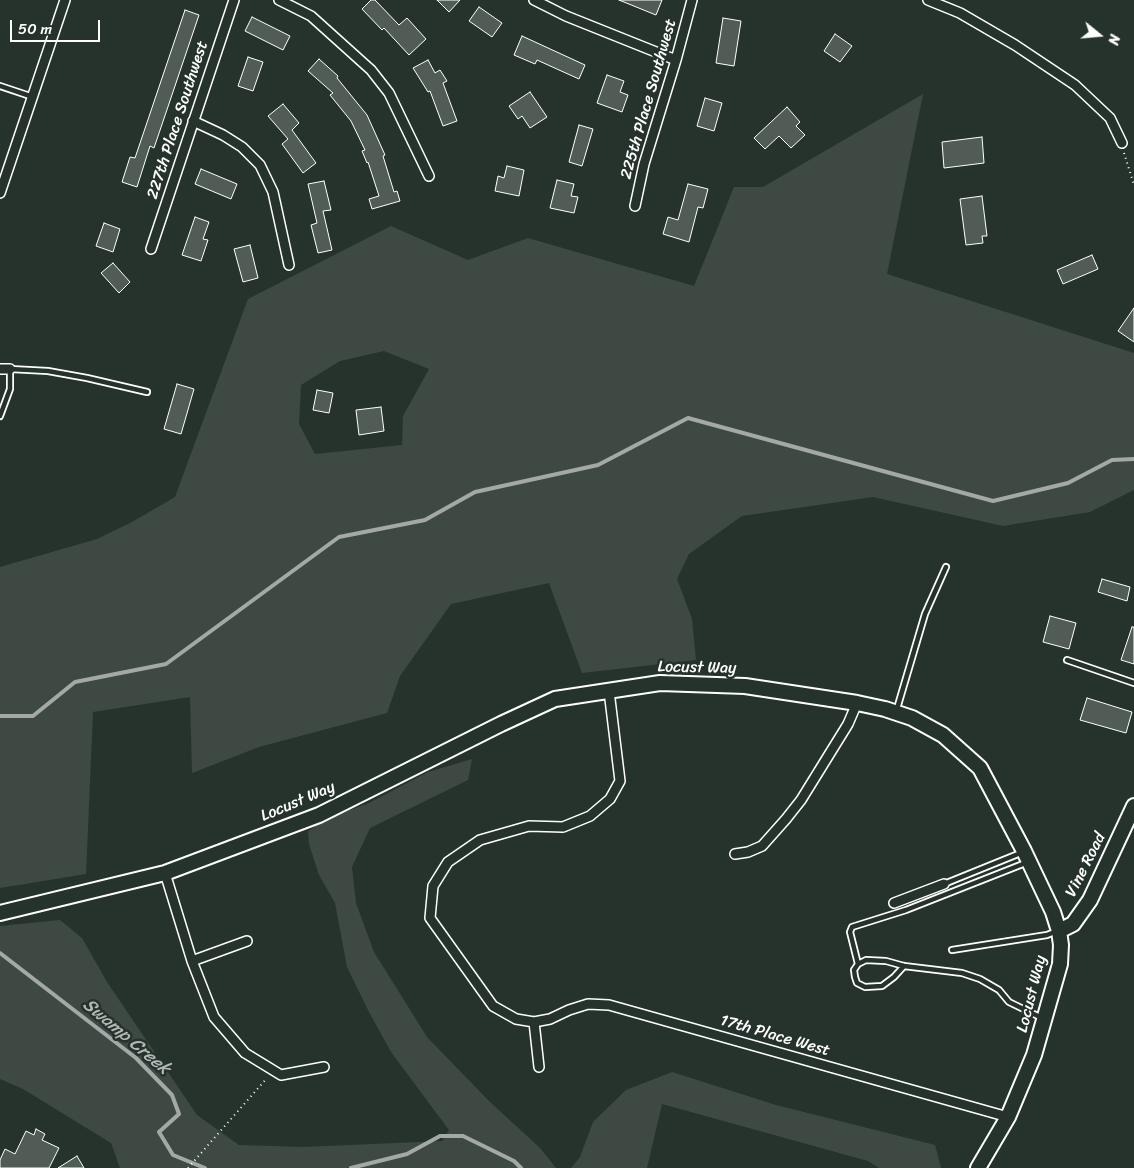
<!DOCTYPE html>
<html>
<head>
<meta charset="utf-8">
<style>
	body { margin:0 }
	#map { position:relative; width:1134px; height:1168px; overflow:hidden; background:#26332d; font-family:Sriracha,sans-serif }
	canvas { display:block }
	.north { position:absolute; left:1074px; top:10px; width:50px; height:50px; -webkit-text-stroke:4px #26332d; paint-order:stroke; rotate:107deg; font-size:14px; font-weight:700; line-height:20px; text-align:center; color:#fff }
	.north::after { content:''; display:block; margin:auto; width:18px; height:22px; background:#fff; clip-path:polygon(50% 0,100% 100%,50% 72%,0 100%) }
	.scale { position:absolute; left:10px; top:20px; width:90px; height:22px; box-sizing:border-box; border:2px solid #fff; border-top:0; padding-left:6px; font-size:15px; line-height:18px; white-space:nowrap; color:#fff; -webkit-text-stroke:4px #26332d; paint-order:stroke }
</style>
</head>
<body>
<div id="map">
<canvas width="1134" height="1168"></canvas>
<div class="north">N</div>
<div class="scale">50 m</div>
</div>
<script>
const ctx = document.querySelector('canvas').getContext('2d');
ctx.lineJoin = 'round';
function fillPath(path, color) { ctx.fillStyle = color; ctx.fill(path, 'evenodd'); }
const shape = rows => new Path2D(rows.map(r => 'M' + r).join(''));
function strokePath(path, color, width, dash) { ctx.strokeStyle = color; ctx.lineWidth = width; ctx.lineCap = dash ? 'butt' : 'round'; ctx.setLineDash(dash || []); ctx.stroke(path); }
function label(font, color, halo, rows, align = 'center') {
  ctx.font = font + ' Sriracha,sans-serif'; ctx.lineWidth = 5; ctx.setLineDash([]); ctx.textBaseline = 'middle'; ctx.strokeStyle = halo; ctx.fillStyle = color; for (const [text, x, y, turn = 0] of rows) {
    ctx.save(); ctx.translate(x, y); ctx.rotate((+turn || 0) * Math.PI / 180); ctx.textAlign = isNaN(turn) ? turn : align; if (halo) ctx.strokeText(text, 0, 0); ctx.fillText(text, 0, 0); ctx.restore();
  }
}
const green = shape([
	[923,94,887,274,1134,353,1134,490,1090,512,1003,526,873,497,742,516,689,554,677,579,692,619,696,660,582,673,549,583,451,604,400,676,387,713,259,747,192,773,190,697,93,712,86,874,0,888,0,567,97,539,132,522,175,497,248,299,391,226,468,260,528,238,694,286,734,187,763,187],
	[384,351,429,369,403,416,402,445,315,454,299,424,301,385,340,361],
	[472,759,468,780,370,828,352,867,356,903,374,952,427,1037,489,1101,540,1148,556,1168,120,1168,111,1143,23,1089,0,1079,0,926,60,920,82,938,107,982,197,1115,239,1145,304,1147,442,1141,449,1130,391,1052,369,1012,347,967,335,903,319,875,309,844,308,831,328,818,369,803,428,772],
	[672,1072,776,1105,935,1145,941,1168,879,1168,868,1161,662,1104,647,1168,571,1168,580,1157,593,1122,626,1090]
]);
const stream = shape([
	[0,716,33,716,75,682,166,664,339,537,425,520,475,492,598,465,688,418,993,501,1068,483,1112,460,1134,459],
	[0,953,136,1058,172,1095,179,1114,159,1132,173,1155,205,1168],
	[351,1168,407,1154,440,1136,463,1136,514,1161,521,1168]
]);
const building = shape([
	[371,0,375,0,399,25,407,18,426,39,409,55,384,28,382,30,362,9,371,0],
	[437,0,460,0,449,12,437,0],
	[619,0,662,0,656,15,619,0],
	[479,7,502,23,492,37,469,21,479,7],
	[185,10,199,15,154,148,150,146,137,187,122,182,130,157,135,158,185,10],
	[252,17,290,36,283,50,245,31,252,17],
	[723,18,741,21,734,66,716,63,723,18],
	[835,34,852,46,840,62,824,51,835,34],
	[522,36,585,65,579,79,537,60,535,64,514,55,522,36],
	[248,57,263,62,253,91,238,86,248,57],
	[319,59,338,76,337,78,367,115,385,155,383,156,394,192,397,191,400,201,372,209,369,199,379,196,368,162,367,163,362,151,365,150,351,121,330,95,333,93,308,71,319,59],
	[428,60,435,73,440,70,447,81,443,83,457,121,443,126,430,91,428,92,413,68,428,60],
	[607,75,624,81,620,92,628,95,622,112,597,103,607,75],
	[530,92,547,117,530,128,522,116,518,119,509,106,530,92],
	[705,98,722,103,714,131,697,126,705,98],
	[283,104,299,123,292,130,316,163,303,173,282,144,288,139,268,116,283,104],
	[787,107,800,122,796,126,805,135,791,148,779,136,765,149,754,138,787,107],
	[579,125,593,129,582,166,569,162,579,125],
	[982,137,984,163,944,168,942,142,982,137],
	[507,166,524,170,519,196,495,191,498,176,504,178,507,166],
	[201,169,237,184,231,199,195,184,201,169],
	[557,180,574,184,571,196,578,197,574,213,550,208,557,180],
	[324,181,331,210,323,211,332,250,318,253,311,225,317,223,308,184,324,181],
	[688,184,708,189,703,208,698,207,689,242,663,234,668,217,678,220,688,184],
	[982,196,987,236,982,236,983,243,966,245,960,199,982,196],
	[195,217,209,222,203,239,208,240,201,261,182,255,195,217],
	[104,223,120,229,113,252,96,246,104,223],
	[250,245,258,278,243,282,234,249,250,245],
	[1092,255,1098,269,1063,284,1057,270,1092,255],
	[113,263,130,282,119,293,101,273,113,263],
	[1134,308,1134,342,1118,331,1134,308],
	[177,384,194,389,181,434,164,429,177,384],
	[317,390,333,393,329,413,313,410,317,390],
	[381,407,384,431,359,435,356,410,381,407],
	[1102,579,1130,587,1127,601,1098,592,1102,579],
	[1050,616,1076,623,1069,649,1043,642,1050,616],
	[1132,627,1134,627,1134,664,1121,660,1132,627],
	[1087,698,1132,712,1126,733,1080,720,1087,698],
	[36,1129,45,1134,42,1140,59,1148,49,1168,0,1168,0,1160,5,1149,15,1154,26,1131,34,1135,36,1129],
	[77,1156,84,1168,58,1168,77,1156]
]);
const path = shape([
	[1124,153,1134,185],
	[188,1168,267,1078]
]);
const lane = shape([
	[0,86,33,97],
	[0,416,10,389,10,369,48,371,87,378,147,392],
	[1067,660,1134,683],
	[896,712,925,614,946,567],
	[944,884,1023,852],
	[952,950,1047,935,1057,931],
	[858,964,850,932,852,927,906,910,1028,862],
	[904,966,894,977,882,986,865,987,857,983,855,977,854,970,858,964,866,960,886,961,904,966,962,973,980,979,999,990,1009,1002,1042,1018]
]);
const street = shape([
	[279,0,311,16,371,70,389,93,429,176],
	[534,0,566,16,676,60],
	[928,0,960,13,1015,45,1075,85,1110,118,1122,143],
	[193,121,223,135,242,147,260,165,273,192,289,265],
	[0,193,65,0],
	[635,206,644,164,676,60,692,0],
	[151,249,234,0],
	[0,369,10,369],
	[609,691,620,781,610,799,590,816,563,827,529,826,480,840,448,862,433,886,430,918,493,1006,516,1019,534,1022,550,1019,569,1010,588,1004,609,1005,1008,1117],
	[735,854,748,852,762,846,786,819,801,800,848,724,857,703],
	[165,873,192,961,214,1017,245,1053,281,1075,324,1067],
	[894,903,944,884],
	[192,961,247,941],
	[534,1022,539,1067]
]);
const secondary = shape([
	[0,913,165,873,319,815,501,724,555,699,660,683,745,686,857,703,885,709,912,718,943,735,980,768,1024,851,1053,912,1059,931,1061,945,1060,964,1034,1055,1008,1117,978,1168],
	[1059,931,1073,924,1090,900,1134,806]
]);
const streetNames = [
	["225th Place Southwest",649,99,-74],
	["227th Place Southwest",178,120,-72],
	["Locust Way",697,668,1],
	["Locust Way",298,802,-23],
	["Vine Road",1086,865,-63],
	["Locust Way",1032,994,-76],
	["17th Place West",775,1036,16]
];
const waterNames = [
	["Swamp Creek",126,1037,40]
];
fillPath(green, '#3e4944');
strokePath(stream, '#a4a9a7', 4);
fillPath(building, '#515c57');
strokePath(building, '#fff', 1);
strokePath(lane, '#fff', 8);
strokePath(street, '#fff', 12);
strokePath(secondary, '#fff', 18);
strokePath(path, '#fff', 2, [1, 4]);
strokePath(lane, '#26332d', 4.5);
strokePath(street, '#26332d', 9);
strokePath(secondary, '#26332d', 14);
label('16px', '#fff', '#26332d', streetNames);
label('italic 18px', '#b3b8b6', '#26332d', waterNames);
</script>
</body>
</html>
